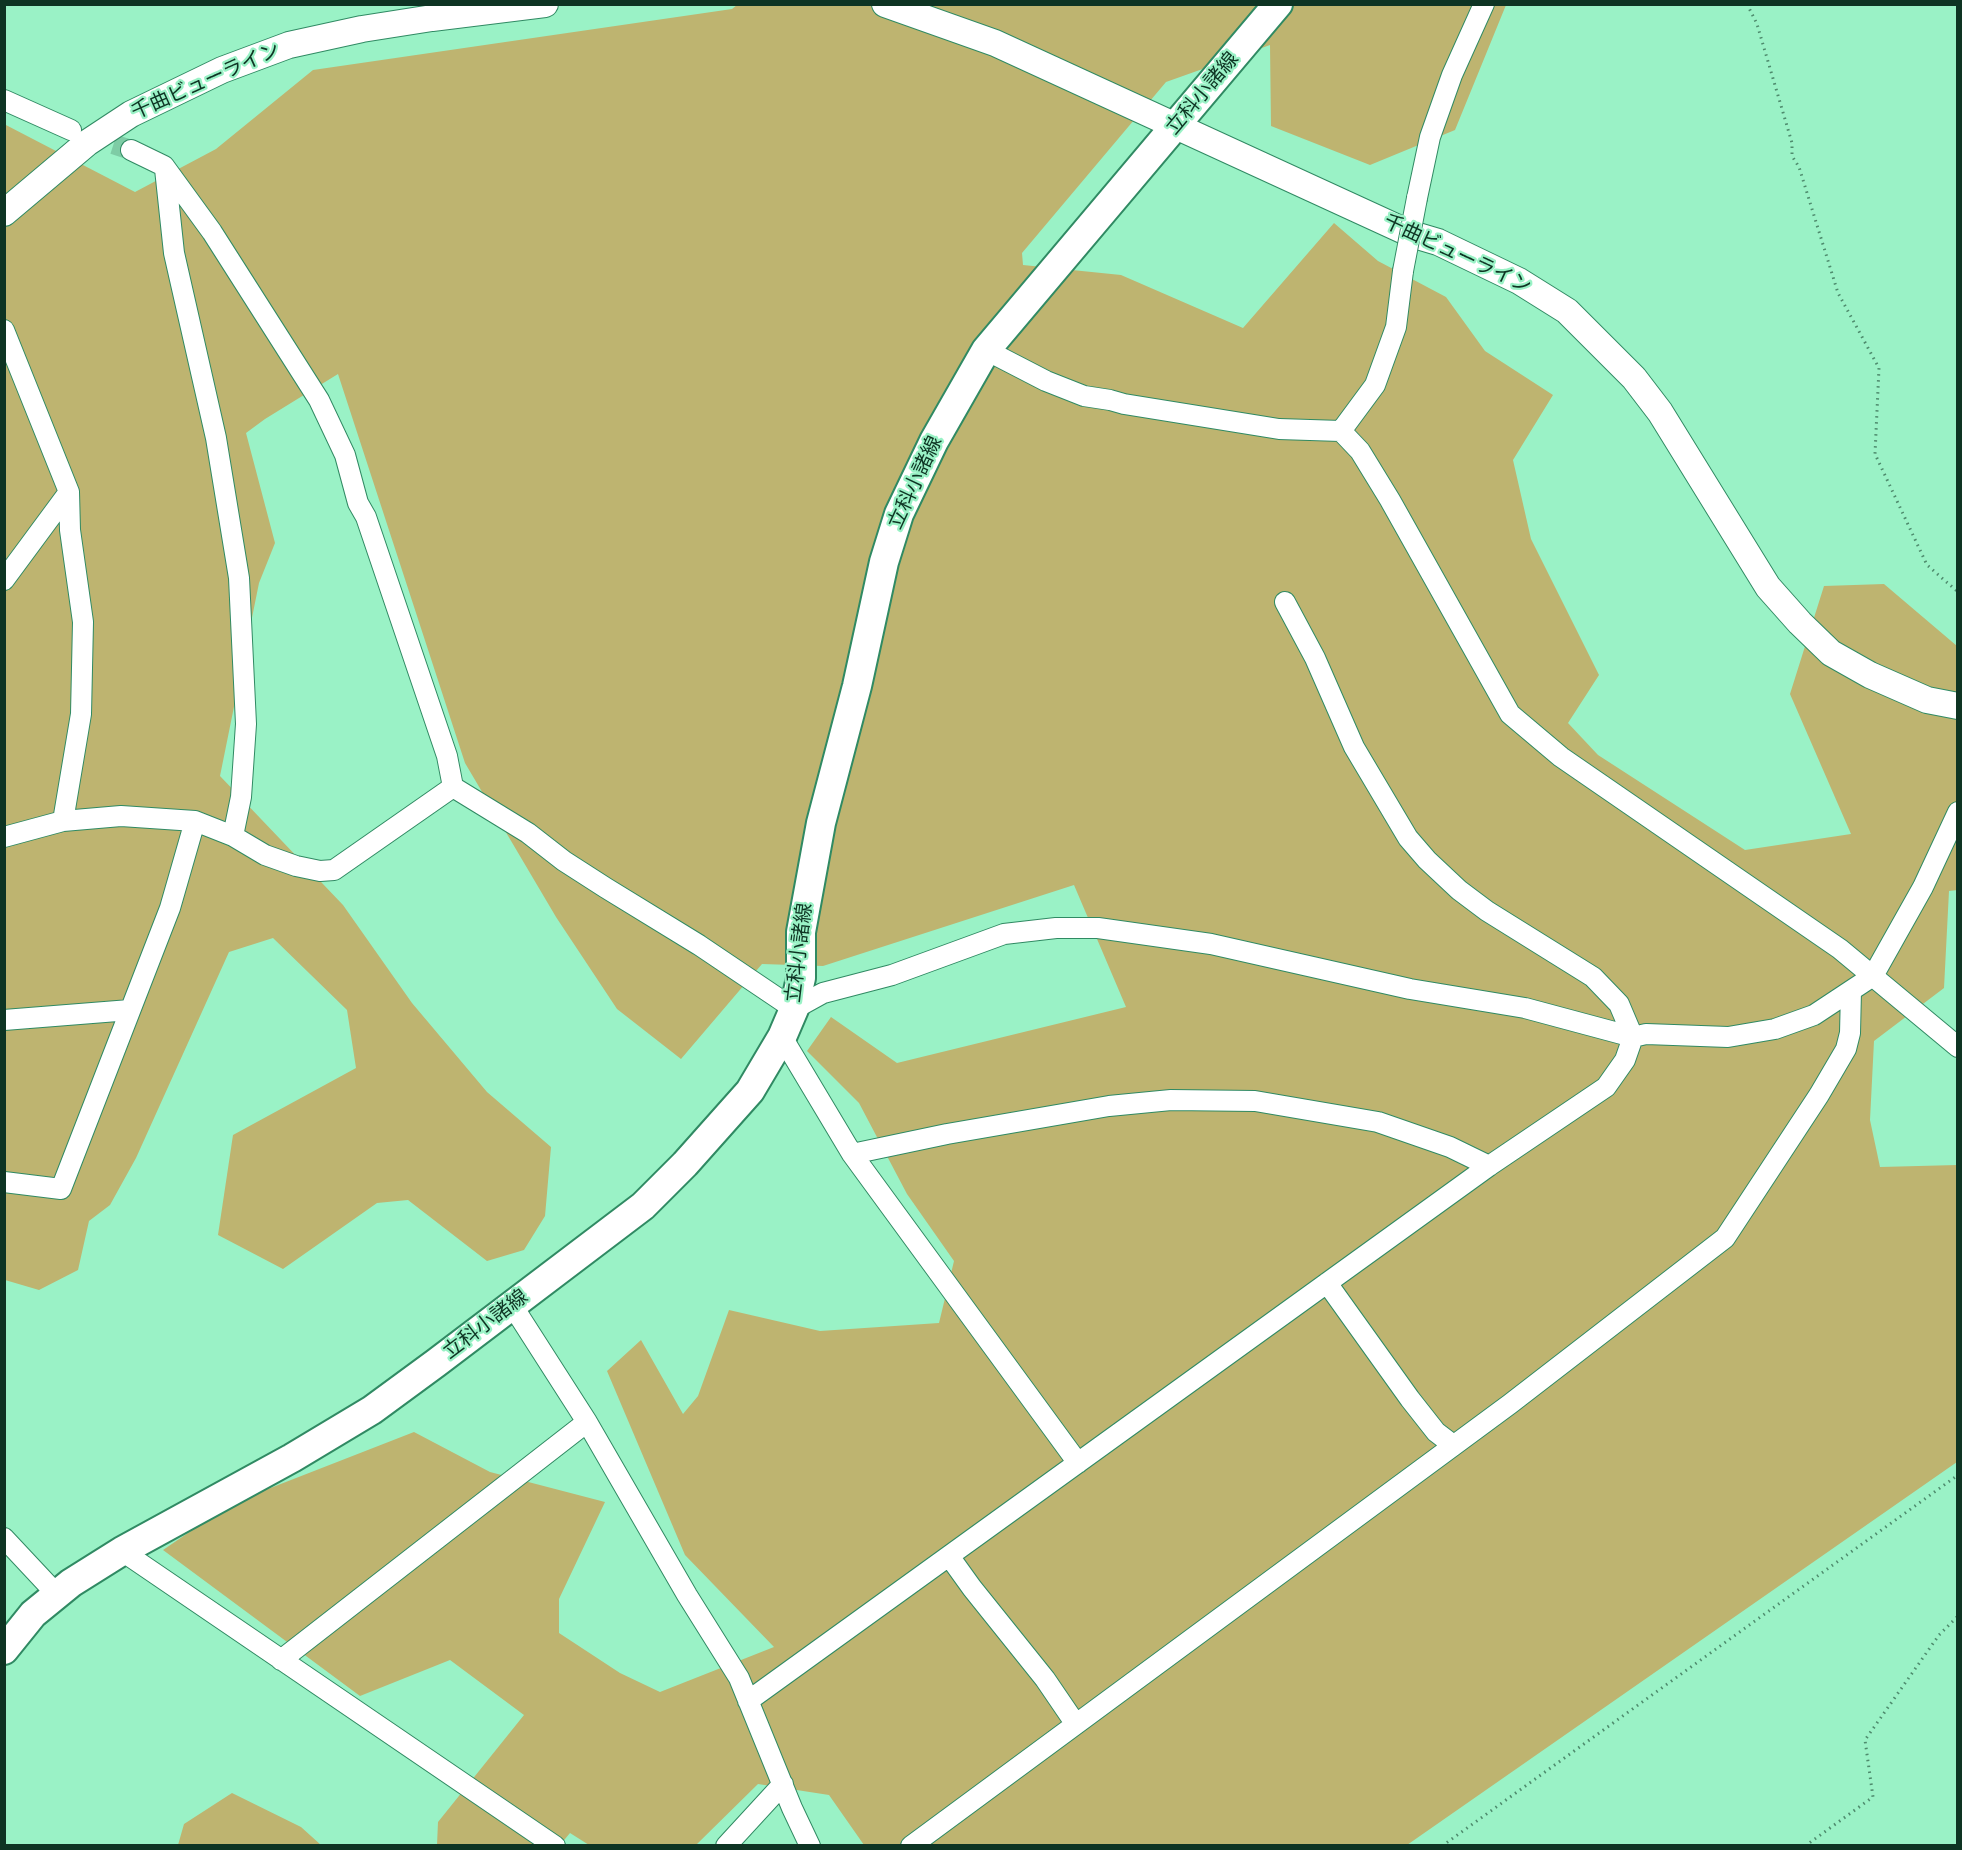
<!DOCTYPE html>
<html>
<head>
<meta charset="utf-8">
<style>
	body { margin:0 }
	#map { position:relative; width:1962px; height:1850px; overflow:hidden; background:#9af2c6; font-family:"Source Serif 4",serif }
	canvas { display:block }
	.frame { position:absolute; inset:0; border:6px solid #0e3423; pointer-events:none }
</style>
</head>
<body>
<div id="map">
<canvas width="1962" height="1850"></canvas>
<div class="frame"></div>
</div>
<script>
const ctx = document.querySelector('canvas').getContext('2d');
ctx.lineJoin = 'round';
function fillPath(path, color) { ctx.fillStyle = color; ctx.fill(path, 'evenodd'); }
const shape = rows => new Path2D(rows.map(r => 'M' + r).join(''));
function strokePath(path, color, width, dash) { ctx.strokeStyle = color; ctx.lineWidth = width; ctx.lineCap = dash ? 'butt' : 'round'; ctx.setLineDash(dash || []); ctx.stroke(path); }
function label(font, color, halo, rows, align = 'center') {
  ctx.font = font + ' "Source Serif 4","Noto Sans JP",serif'; ctx.lineWidth = 4.5; ctx.setLineDash([]); ctx.textBaseline = 'middle'; ctx.strokeStyle = halo; ctx.fillStyle = color; for (const [text, x, y, turn = 0] of rows) {
    ctx.save(); ctx.translate(x, y); ctx.rotate((+turn || 0) * Math.PI / 180); ctx.textAlign = isNaN(turn) ? turn : align; if (halo) ctx.strokeText(text, 0, 0); ctx.fillText(text, 0, 0); ctx.restore();
  }
}
const green = shape([
	[737,5,1506,5,1455,130,1370,165,1271,126,1270,45,1166,82,1022,253,1023,265,1121,275,1243,328,1334,223,1378,261,1446,297,1485,351,1553,395,1513,460,1531,539,1599,675,1568,723,1598,755,1745,850,1851,834,1790,694,1824,586,1884,584,1957,646,1958,890,1949,891,1944,988,1874,1041,1870,1120,1880,1167,1957,1165,1957,1462,1407,1845,864,1845,829,1795,758,1784,696,1845,589,1845,570,1833,560,1845,437,1845,438,1822,524,1715,450,1660,360,1696,163,1550,232,1503,414,1432,490,1472,605,1502,559,1599,559,1633,620,1673,660,1692,774,1647,685,1555,607,1371,641,1340,683,1414,698,1396,729,1310,820,1331,939,1323,954,1261,907,1194,859,1103,807,1051,831,1017,897,1063,1126,1007,1074,885,823,966,762,964,681,1059,617,1009,556,917,465,763,338,374,265,419,246,433,275,543,259,583,220,776,343,905,412,1003,487,1092,551,1147,545,1216,524,1250,487,1261,408,1200,377,1203,283,1269,218,1235,233,1135,356,1068,347,1010,273,938,229,952,136,1158,110,1205,89,1221,78,1270,39,1290,5,1280,4,124,135,192,216,149,313,70,732,9],
	[232,1793,301,1827,321,1845,178,1845,184,1824]
]);
const minorTunnel = shape([
	[85,135,131,150]
]);
const path = shape([
	[1747,4,1757,24,1792,143,1792,156,1799,167,1838,293,1879,368,1875,454,1927,565,1958,592],
	[1442,1846,1958,1475],
	[1805,1846,1873,1797,1865,1740,1939,1635,1958,1616]
]);
const minor = shape([
	[4,100,71,130],
	[131,150,164,166,212,232,319,400,345,455,358,503,366,517,447,756,453,787,528,833,564,861,606,888,699,945,794,1009,823,993,892,975,1004,934,1056,928,1098,928,1211,944,1410,989,1525,1008,1633,1037,1646,1034,1728,1037,1775,1029,1814,1015,1873,976,1923,887,1958,812],
	[165,169,174,253,216,438,239,578,246,724,241,797,233,836],
	[1417,198,1430,137,1452,75,1484,4],
	[4,330,69,492,70,530,83,622,81,714,63,821],
	[986,350,1046,381,1084,396,1110,400,1124,404,1279,429,1341,431,1360,451,1390,500,1510,714,1561,757,1840,949,1958,1047],
	[1341,431,1375,385,1396,327,1403,271],
	[4,580,69,492],
	[4,837,63,821,121,816,195,821,233,836,265,855,296,866,320,871,334,870,453,787],
	[4,1020,130,1010],
	[782,1037,852,1154,1078,1463],
	[852,1154,947,1134,1109,1106,1171,1100,1255,1101,1378,1122,1450,1147,1489,1166],
	[4,1182,61,1189,170,908,195,821],
	[1327,1283,1410,1399,1436,1432,1453,1445],
	[512,1305,587,1422,687,1595,739,1678,792,1808,810,1846],
	[4,1538,48,1585,53,1597],
	[122,1551,555,1846],
	[949,1556,972,1588,1045,1679,1075,1723],
	[281,1660,587,1422],
	[748,1701,1489,1166,1606,1087,1625,1060,1633,1037,1619,1004,1593,977,1487,911,1459,890,1427,860,1408,838,1354,747,1315,658,1285,602],
	[726,1846,783,1784],
	[911,1846,1510,1404,1725,1238,1819,1095,1846,1049,1850,1033,1851,991]
]);
const tertiary = shape([
	[885,4,995,43,1411,234,1438,242,1519,281,1567,311,1634,378,1660,412,1768,587,1800,623,1831,653,1870,675,1927,700,1958,706],
	[4,213,87,143,131,114,222,70,289,45,362,29,432,18,545,4]
]);
const secondary = shape([
	[4,1650,33,1614,71,1583,122,1551,292,1458,372,1410,436,1363,643,1206,685,1164,750,1091,782,1037,794,1009,801,978,801,932,821,823,857,686,884,562,899,514,934,441,986,350,1278,4]
]);
const minorBridge = shape([
	[1403,271,1417,198]
]);
const streetNames = [
	["千曲ビューライン",206,82,-24],
	["立科小諸線",1203,94,-50],
	["千曲ビューライン",1457,255,25],
	["立科小諸線",916,483,-65],
	["立科小諸線",800,953,-83],
	["立科小諸線",486,1325,-37]
];
fillPath(green, '#beb470');
strokePath(minorTunnel, '#7ecca5', 20, [20, 10]);
strokePath(minor, '#308a63', 22);
strokePath(tertiary, '#308a63', 28);
strokePath(secondary, '#308a63', 32);
strokePath(path, '#4e8b6d', 3, [1.5, 4.5]);
strokePath(minor, '#fff', 20);
strokePath(tertiary, '#fff', 26);
strokePath(secondary, '#fff', 28);
strokePath(minorBridge, '#308a63', 22, []);
strokePath(minorBridge, '#fff', 20);
label('20px', '#0e3423', '#9af2c6', streetNames);
</script>
</body>
</html>
